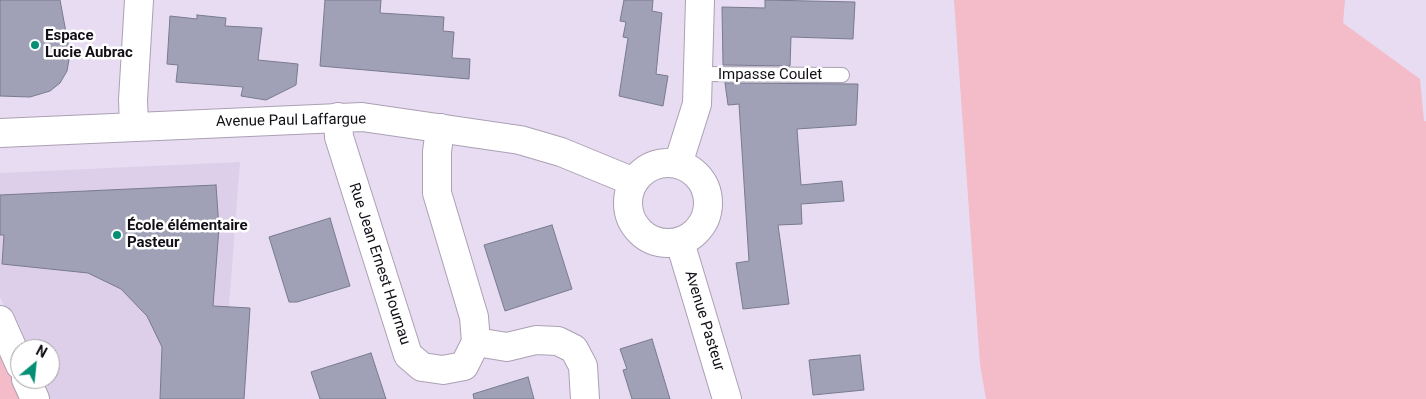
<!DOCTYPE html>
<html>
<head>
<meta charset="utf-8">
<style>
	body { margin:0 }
	#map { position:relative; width:1426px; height:399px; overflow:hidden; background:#e7dcf1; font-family:Roboto,sans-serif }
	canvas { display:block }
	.north { position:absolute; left:10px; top:339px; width:50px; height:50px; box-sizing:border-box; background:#fff; border:1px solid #a19fa2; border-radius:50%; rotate:28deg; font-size:14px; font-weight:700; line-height:20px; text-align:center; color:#130f16 }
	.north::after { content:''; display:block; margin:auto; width:18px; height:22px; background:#058e76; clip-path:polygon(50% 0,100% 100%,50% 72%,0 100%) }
</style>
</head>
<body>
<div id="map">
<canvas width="1426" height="399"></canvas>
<div class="north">N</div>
</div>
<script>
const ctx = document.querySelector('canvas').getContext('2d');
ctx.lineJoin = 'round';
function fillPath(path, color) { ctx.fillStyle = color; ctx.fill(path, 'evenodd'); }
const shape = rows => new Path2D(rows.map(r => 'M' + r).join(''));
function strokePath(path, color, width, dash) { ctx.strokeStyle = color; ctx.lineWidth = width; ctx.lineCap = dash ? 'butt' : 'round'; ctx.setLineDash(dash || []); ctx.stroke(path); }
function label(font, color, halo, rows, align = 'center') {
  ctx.font = font + ' Roboto,sans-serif'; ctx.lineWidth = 5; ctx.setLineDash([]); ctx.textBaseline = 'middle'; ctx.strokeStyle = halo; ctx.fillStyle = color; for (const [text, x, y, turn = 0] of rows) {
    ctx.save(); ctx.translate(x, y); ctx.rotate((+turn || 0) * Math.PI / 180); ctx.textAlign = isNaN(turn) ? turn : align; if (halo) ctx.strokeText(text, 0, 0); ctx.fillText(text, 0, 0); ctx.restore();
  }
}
const built = shape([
	[240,162,222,399,46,399,37,379,50,379,50,349,23,349,0,297,0,173]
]);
const green = shape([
	[954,0,1345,0,1343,23,1420,79,1424,121,1426,121,1426,399,986,399,980,364],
	[0,339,27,399,0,399]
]);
const building = shape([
	[0,0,60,0,70,54,67,71,60,83,50,91,30,97,0,96,0,0],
	[325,0,381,0,380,13,444,17,443,31,454,32,452,58,470,59,469,79,320,66,325,0],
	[624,0,653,0,652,11,662,13,656,74,668,76,663,106,619,96,628,38,623,37,626,22,620,21,624,0],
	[765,0,855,2,853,39,791,37,790,66,723,65,722,7,765,8,765,0],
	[197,15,226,18,225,26,262,28,258,60,298,64,296,85,266,100,241,96,243,87,176,82,178,65,167,64,170,16,197,19,197,15],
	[725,83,858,84,856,125,797,129,801,185,842,181,844,201,801,204,802,224,778,225,789,304,743,309,736,263,749,261,739,104,728,105,725,83],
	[216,185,219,228,213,306,250,308,244,399,160,399,162,347,147,316,121,289,88,273,2,264,4,235,0,235,0,195,216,185],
	[330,218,350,286,297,302,289,302,269,237,330,218],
	[552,225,572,289,505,311,484,245,552,225],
	[652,339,670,399,632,399,623,370,627,369,620,349,652,339],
	[371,353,386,399,320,399,311,372,371,353],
	[860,355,864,390,813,395,809,360,860,355],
	[528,377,534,399,474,399,473,394,528,377]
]);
const service = shape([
	[699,74,842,75]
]);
const minor = shape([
	[338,117,339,137,408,355,422,367,443,370,464,366,476,342,474,317,437,193,437,152,440,128],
	[134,127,133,100,139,0],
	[0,320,20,365],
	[476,342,507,347,536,340,558,341,574,349,583,366,585,399],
	[26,379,35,399]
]);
const tertiary = shape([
	[0,133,362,117,520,140,561,152,634,182]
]);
const secondary = shape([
	'628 203a40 40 0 1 1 80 0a40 40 0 1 1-80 0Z',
	[678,164,697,104,700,0],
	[680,242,727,399]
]);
const markers = [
	[35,45,5,"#058e76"],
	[117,235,5,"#058e76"]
];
const poiNames = [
	["Espace",45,36],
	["Lucie Aubrac",45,53],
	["École élémentaire",127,226],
	["Pasteur",127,243]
];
const streetNames = [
	["Impasse Coulet",770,75],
	["Avenue Paul Laffargue",291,121,-1],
	["Rue Jean Ernest Hournau",379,264,72],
	["Avenue Pasteur",704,321,73]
];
fillPath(built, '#ddcfea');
fillPath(green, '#f4bbc9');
fillPath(building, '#a0a1b6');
strokePath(building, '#787a8e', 1);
strokePath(service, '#aba0b4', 16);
strokePath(minor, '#aba0b4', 30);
strokePath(tertiary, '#aba0b4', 30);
strokePath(secondary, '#aba0b4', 30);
strokePath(service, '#fff', 14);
strokePath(minor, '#fff', 28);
strokePath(tertiary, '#fff', 28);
strokePath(secondary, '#fff', 28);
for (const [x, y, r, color] of markers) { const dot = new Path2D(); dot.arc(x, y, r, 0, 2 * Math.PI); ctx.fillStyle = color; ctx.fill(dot); strokePath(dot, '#fff', 2); }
label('bold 15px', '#130f16', '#fff', poiNames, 'left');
label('15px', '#130f16', '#fff', streetNames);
</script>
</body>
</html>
